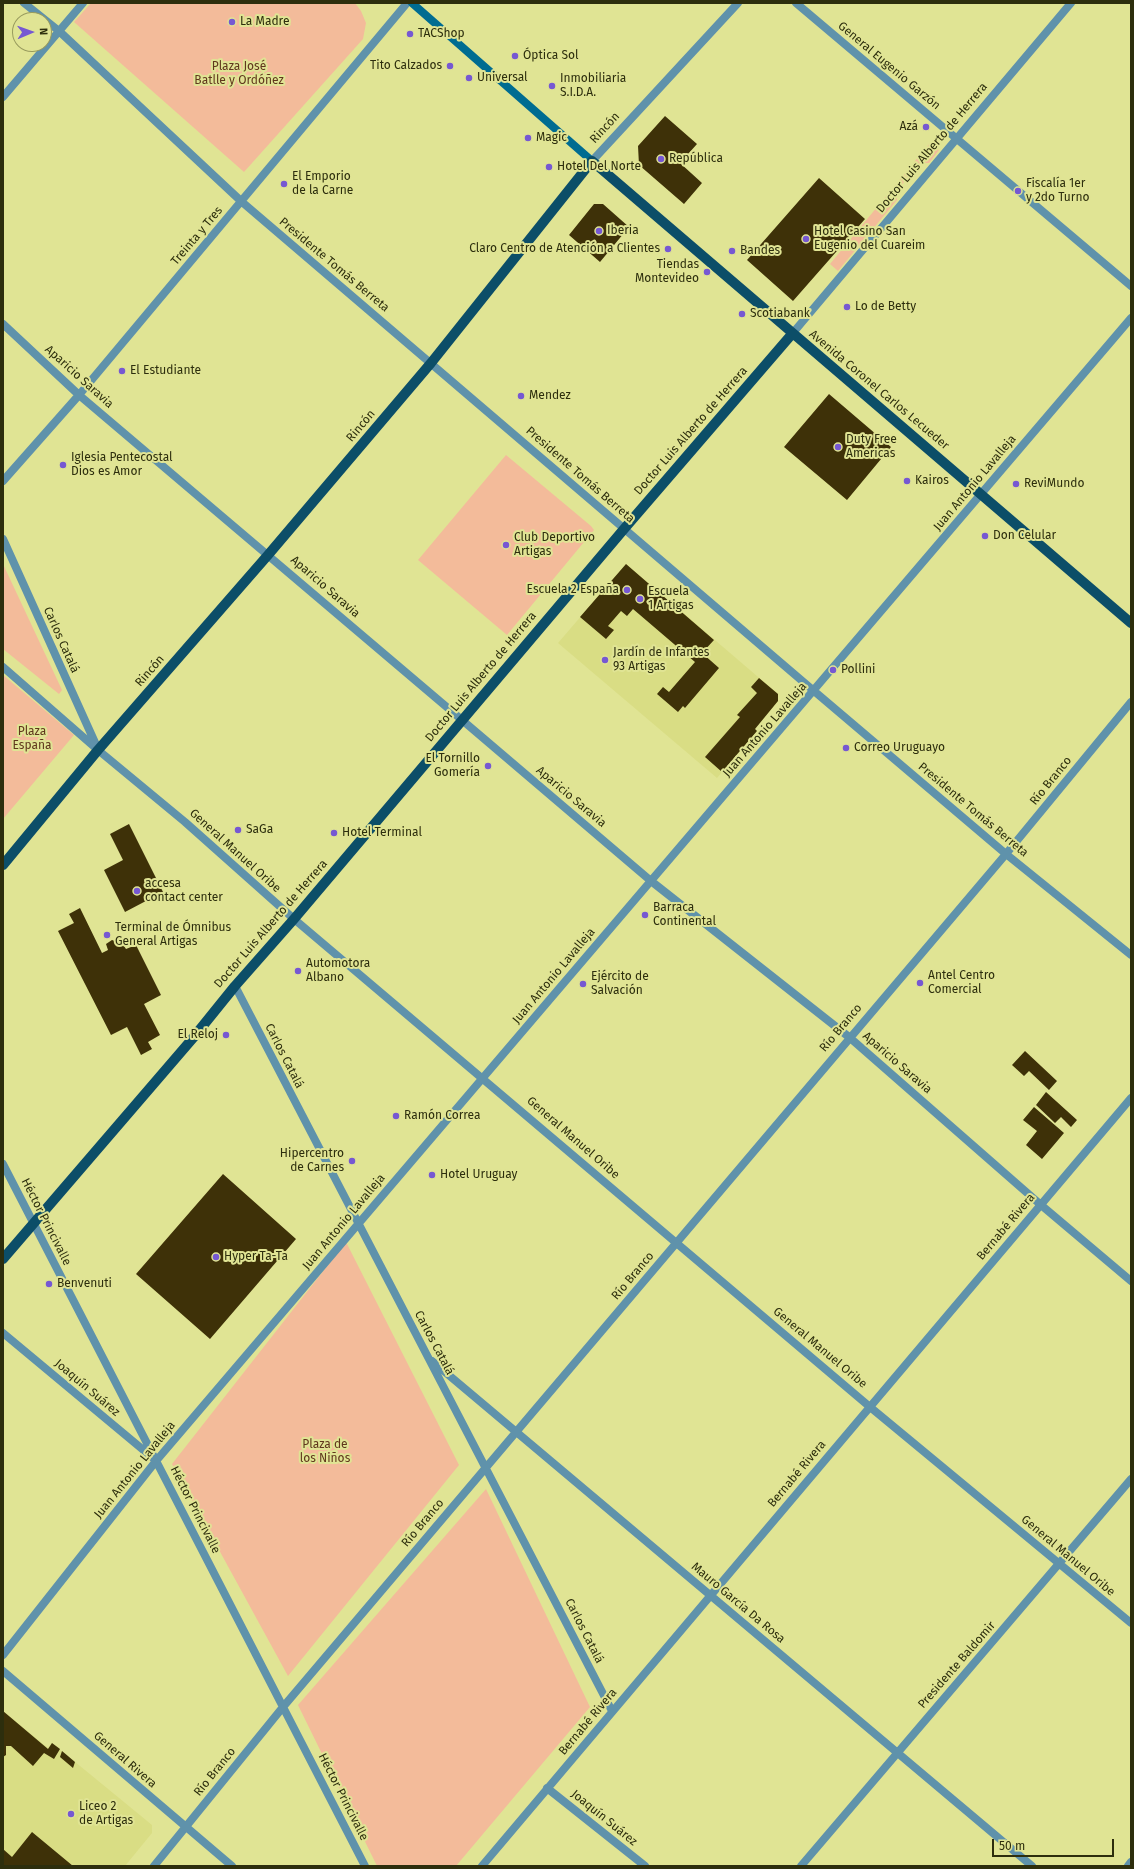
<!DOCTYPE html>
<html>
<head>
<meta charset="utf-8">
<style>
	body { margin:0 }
	#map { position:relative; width:1134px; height:1869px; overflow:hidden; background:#e0e494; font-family:"Fira Sans",sans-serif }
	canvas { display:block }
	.frame { position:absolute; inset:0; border:4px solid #2d2e0d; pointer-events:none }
	.north { position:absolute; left:12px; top:12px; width:40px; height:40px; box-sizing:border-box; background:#e0e494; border:1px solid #989b5e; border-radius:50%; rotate:88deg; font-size:11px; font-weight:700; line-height:16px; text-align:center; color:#2d2e0d }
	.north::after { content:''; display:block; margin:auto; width:14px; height:18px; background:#7658d2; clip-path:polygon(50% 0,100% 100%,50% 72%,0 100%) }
	.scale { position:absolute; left:992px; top:1839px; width:122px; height:18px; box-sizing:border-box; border:2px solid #2d2e0d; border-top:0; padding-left:5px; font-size:12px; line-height:14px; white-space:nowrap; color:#2d2e0d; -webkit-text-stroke:3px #e0e494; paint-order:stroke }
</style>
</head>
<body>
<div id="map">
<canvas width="1134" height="1869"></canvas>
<div class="frame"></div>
<div class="north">N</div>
<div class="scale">50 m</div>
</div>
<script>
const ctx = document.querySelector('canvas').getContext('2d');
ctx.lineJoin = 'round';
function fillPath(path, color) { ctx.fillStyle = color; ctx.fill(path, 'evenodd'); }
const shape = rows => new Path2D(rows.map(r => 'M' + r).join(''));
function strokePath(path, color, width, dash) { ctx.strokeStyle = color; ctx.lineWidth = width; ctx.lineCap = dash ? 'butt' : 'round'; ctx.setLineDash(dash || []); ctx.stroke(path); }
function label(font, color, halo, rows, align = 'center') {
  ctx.font = font + ' "Fira Sans",sans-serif'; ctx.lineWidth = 4; ctx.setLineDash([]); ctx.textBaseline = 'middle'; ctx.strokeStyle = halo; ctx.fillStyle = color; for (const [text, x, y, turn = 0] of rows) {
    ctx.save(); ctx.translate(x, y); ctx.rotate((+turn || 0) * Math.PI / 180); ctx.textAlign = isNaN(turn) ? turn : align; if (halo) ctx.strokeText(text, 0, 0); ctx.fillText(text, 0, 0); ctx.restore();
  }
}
const built = shape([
	[626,564,778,694,778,701,755,729,757,731,717,778,558,643],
	[3,1711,48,1748,52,1743,152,1825,152,1833,125,1866,3,1866]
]);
const green = shape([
	[91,3,355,3,361,11,366,23,363,39,244,172,74,22],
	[930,143,939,150,929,163,921,163,896,191,897,200,838,271,830,264],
	[506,455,591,526,594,530,507,635,418,560],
	[3,564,62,690,59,694,3,649],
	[3,675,74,735,3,819],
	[346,1242,459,1465,288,1676,172,1464],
	[486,1489,590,1707,456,1866,377,1866,298,1705]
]);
const building = shape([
	[665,116,697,144,680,163,702,183,684,204,639,165,638,146],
	[819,178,865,219,793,301,747,260],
	[594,204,603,204,629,227,600,262,569,235],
	[829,394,891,447,847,500,784,447],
	[626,564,714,640,702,653,719,668,685,708,683,706,678,712,657,694,663,687,669,692,695,662,633,609,627,616,621,611,608,626,614,630,606,639,580,617],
	[759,678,778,694,778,701,755,729,757,731,722,772,705,757,740,717,737,715,757,693,751,687],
	[129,824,163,892,125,912,104,870,123,860,110,834],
	[80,908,102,953,108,950,106,944,112,940,115,941,117,945,122,943,126,949,136,945,161,995,144,1004,160,1035,148,1042,152,1049,141,1055,127,1027,111,1035,58,931,74,923,69,914],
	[1025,1051,1057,1081,1049,1090,1029,1071,1024,1076,1012,1065],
	[1046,1092,1077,1120,1071,1127,1061,1117,1055,1123,1036,1105],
	[1034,1107,1064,1133,1042,1159,1026,1145,1037,1131,1023,1120],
	[223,1174,296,1239,210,1339,136,1274],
	[3,1711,48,1749,52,1743,60,1749,54,1759,44,1753,33,1766,11,1746,6,1746,6,1755,3,1757],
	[62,1751,75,1762,73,1768,60,1757],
	[32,1832,73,1866,3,1866,3,1849,12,1857]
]);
const minor = shape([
	[24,3,59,31,242,202,814,691,1006,854,1131,955],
	[796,3,1131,286],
	[3,97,83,3],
	[592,161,738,3],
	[3,324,79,395,462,720,651,881,849,1037,1041,1205,1131,1281],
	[792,334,1071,3],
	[3,481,79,395,407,3],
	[3,539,97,747],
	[3,667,98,750,185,822,294,919,870,1407,1131,1623],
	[235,986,612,1711],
	[3,1164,365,1866],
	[3,1333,153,1458],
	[432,1361,1032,1866],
	[3,1655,156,1461,1131,318],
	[3,1671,232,1866],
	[547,1788,645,1866],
	[154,1866,283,1707,1006,854,1131,702],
	[482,1866,1131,1098],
	[801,1866,1131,1479],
	[1128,1866,1131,1862]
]);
const secondary = shape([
	[412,3,592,161]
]);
const primary = shape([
	[3,865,98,750,268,555,431,363,592,161,1131,623],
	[3,1259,193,1038,235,986,294,919,624,529,792,334]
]);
const markers = [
	[232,22,4,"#7658d2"],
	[410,34,4,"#7658d2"],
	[515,56,4,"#7658d2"],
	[450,66,4,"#7658d2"],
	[469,78,4,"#7658d2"],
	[552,86,4,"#7658d2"],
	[926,127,4,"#7658d2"],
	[528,138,4,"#7658d2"],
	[661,159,4,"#7658d2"],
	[549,167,4,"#7658d2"],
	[284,184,4,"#7658d2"],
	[1018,191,4,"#7658d2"],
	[599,231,4,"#7658d2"],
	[806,239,4,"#7658d2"],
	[668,249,4,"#7658d2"],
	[732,251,4,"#7658d2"],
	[707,272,4,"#7658d2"],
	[847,307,4,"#7658d2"],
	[742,314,4,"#7658d2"],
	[122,371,4,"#7658d2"],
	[521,396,4,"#7658d2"],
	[838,447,4,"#7658d2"],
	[63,465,4,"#7658d2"],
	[907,481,4,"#7658d2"],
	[1016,484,4,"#7658d2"],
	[985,536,4,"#7658d2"],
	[506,545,4,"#7658d2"],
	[627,590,4,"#7658d2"],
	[640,599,4,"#7658d2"],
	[605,660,4,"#7658d2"],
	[833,670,4,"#7658d2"],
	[846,748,4,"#7658d2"],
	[488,766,4,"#7658d2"],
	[238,830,4,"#7658d2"],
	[334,833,4,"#7658d2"],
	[137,891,4,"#7658d2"],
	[645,915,4,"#7658d2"],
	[107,935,4,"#7658d2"],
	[298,971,4,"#7658d2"],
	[920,983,4,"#7658d2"],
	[583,984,4,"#7658d2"],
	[226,1035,4,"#7658d2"],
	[396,1116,4,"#7658d2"],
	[352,1161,4,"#7658d2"],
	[432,1175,4,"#7658d2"],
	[216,1257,4,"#7658d2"],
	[49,1284,4,"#7658d2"],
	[71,1814,4,"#7658d2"]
];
const poiNames = [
	["La Madre",240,22],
	["TACShop",418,34],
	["Óptica Sol",523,56],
	["Tito Calzados",442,66,"right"],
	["Universal",477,78],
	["Inmobiliaria",560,79],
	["S.I.D.A.",560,93],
	["Azá",918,127,"right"],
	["Magic",536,138],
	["República",669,159],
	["Hotel Del Norte",557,167],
	["El Emporio",292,177],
	["de la Carne",292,191],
	["Fiscalía 1er",1026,184],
	["y 2do Turno",1026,198],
	["Iberia",607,231],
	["Hotel Casino San",814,232],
	["Eugenio del Cuareim",814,246],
	["Claro Centro de Atención a Clientes",660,249,"right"],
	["Bandes",740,251],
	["Tiendas",699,265,"right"],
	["Montevideo",699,279,"right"],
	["Lo de Betty",855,307],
	["Scotiabank",750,314],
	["El Estudiante",130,371],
	["Mendez",529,396],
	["Duty Free",846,440],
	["Americas",846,454],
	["Iglesia Pentecostal",71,458],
	["Dios es Amor",71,472],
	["Kairos",915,481],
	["ReviMundo",1024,484],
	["Don Celular",993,536],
	["Club Deportivo",514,538],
	["Artigas",514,552],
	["Escuela 2 España",619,590,"right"],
	["Escuela",648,592],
	["1 Artigas",648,606],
	["Jardín de Infantes",613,653],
	["93 Artigas",613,667],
	["Pollini",841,670],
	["Correo Uruguayo",854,748],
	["El Tornillo",480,759,"right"],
	["Gomería",480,773,"right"],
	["SaGa",246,830],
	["Hotel Terminal",342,833],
	["accesa",145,884],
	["contact center",145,898],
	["Barraca",653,908],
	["Continental",653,922],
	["Terminal de Ómnibus",115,928],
	["General Artigas",115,942],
	["Automotora",306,964],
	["Albano",306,978],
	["Antel Centro",928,976],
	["Comercial",928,990],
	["Ejército de",591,977],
	["Salvación",591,991],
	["El Reloj",218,1035,"right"],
	["Ramón Correa",404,1116],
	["Hipercentro",344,1154,"right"],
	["de Carnes",344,1168,"right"],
	["Hotel Uruguay",440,1175],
	["Hyper Ta-Ta",224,1257],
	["Benvenuti",57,1284],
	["Liceo 2",79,1807],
	["de Artigas",79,1821]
];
const streetNames = [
	["General Eugenio Garzón",889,66,40],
	["Rincón",605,128,-47],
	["Doctor Luis Alberto de Herrera",932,148,-50],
	["Treinta y Tres",197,236,-50],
	["Presidente Tomás Berreta",334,265,40],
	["Aparicio Saravia",79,377,42],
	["Avenida Coronel Carlos Lecueder",879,390,40],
	["Rincón",361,426,-50],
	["Doctor Luis Alberto de Herrera",691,431,-49],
	["Presidente Tomás Berreta",580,475,41],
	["Juan Antonio Lavalleja",975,483,-50],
	["Aparicio Saravia",325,587,41],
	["Carlos Catalá",61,640,66],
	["Rincón",150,671,-49],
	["Doctor Luis Alberto de Herrera",481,677,-50],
	["Juan Antonio Lavalleja",765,730,-49],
	["Río Branco",1051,781,-51],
	["Aparicio Saravia",571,797,40],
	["Presidente Tomás Berreta",973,810,40],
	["General Manuel Oribe",235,851,42],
	["Doctor Luis Alberto de Herrera",271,924,-49],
	["Juan Antonio Lavalleja",554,976,-50],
	["Río Branco",841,1028,-50],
	["Carlos Catalá",284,1056,63],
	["Aparicio Saravia",897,1063,41],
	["General Manuel Oribe",573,1138,41],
	["Héctor Princivalle",46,1222,63],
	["Juan Antonio Lavalleja",344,1222,-50],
	["Bernabé Rivera",1006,1227,-50],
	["Río Branco",633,1276,-50],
	["Carlos Catalá",434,1343,62],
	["General Manuel Oribe",820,1348,40],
	["Joaquín Suárez",87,1388,40],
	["Juan Antonio Lavalleja",135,1470,-51],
	["Bernabé Rivera",797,1474,-50],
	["Héctor Princivalle",195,1510,63],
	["Río Branco",423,1523,-50],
	["General Manuel Oribe",1068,1556,40],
	["Mauro García Da Rosa",738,1603,40],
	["Carlos Catalá",584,1631,63],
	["Presidente Baldomir",957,1665,-49],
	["Bernabé Rivera",588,1722,-50],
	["General Rivera",125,1760,41],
	["Río Branco",215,1772,-51],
	["Héctor Princivalle",343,1797,63],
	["Joaquín Suárez",604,1818,39]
];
const parkNames = [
	["Plaza José",239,67],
	["Batlle y Ordóñez",239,81],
	["Plaza",32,732],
	["España",32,746],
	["Plaza de",325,1445],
	["los Niños",325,1459]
];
fillPath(built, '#d9dd84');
fillPath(green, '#f3bb9a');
fillPath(building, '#3e3108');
strokePath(minor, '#5f92ab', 8);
strokePath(secondary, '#006c91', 8);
strokePath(primary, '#0c4e68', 10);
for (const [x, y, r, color] of markers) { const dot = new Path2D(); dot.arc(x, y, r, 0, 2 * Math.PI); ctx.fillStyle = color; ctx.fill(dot); strokePath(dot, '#e0e494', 1.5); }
label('12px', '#2d2e0d', '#e0e494', poiNames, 'left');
label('12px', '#2d2e0d', '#e0e494', streetNames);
label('12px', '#60371d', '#e0e494', parkNames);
</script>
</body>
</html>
